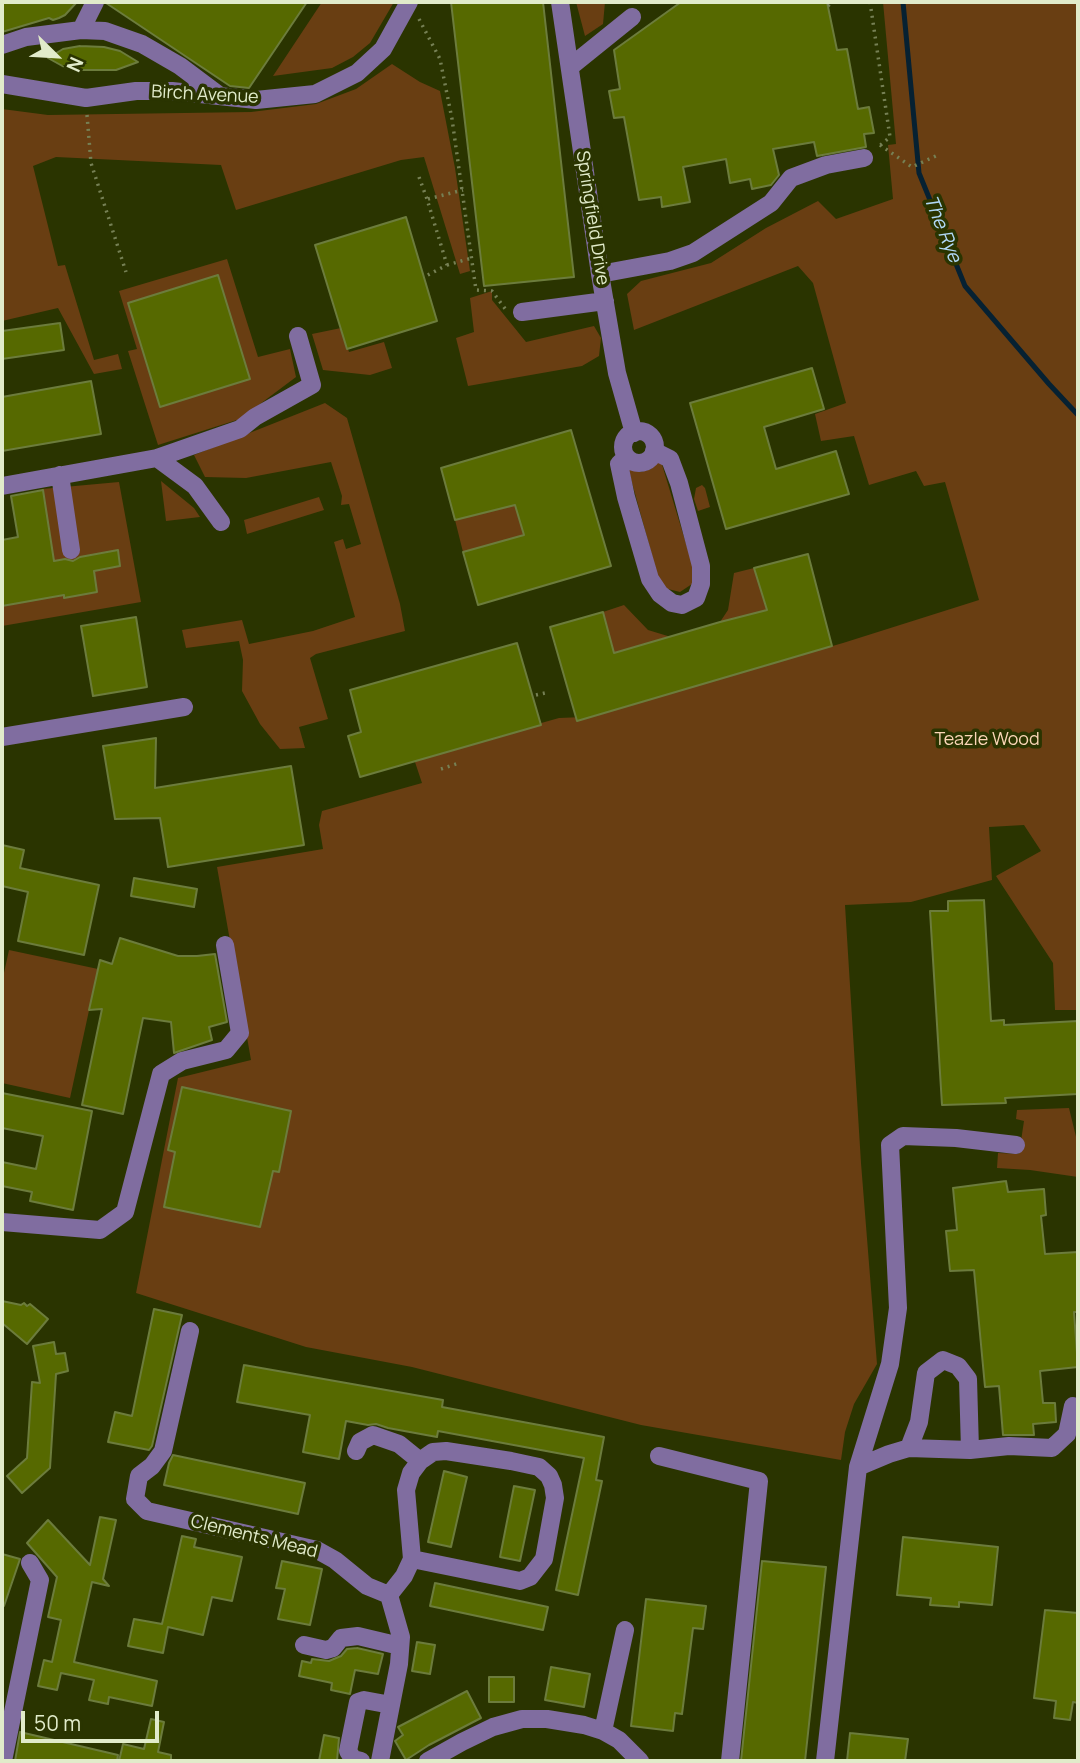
<!DOCTYPE html>
<html>
<head>
<meta charset="utf-8">
<style>
	body { margin:0 }
	#map { position:relative; width:1080px; height:1763px; overflow:hidden; background:#2a3400; font-family:Manrope,sans-serif }
	canvas { display:block }
	.frame { position:absolute; inset:0; border:4px solid #e1ebca; pointer-events:none }
	.north { position:absolute; left:21px; top:21px; width:70px; height:70px; -webkit-text-stroke:5px #2a3400; paint-order:stroke; rotate:114deg; font-size:19px; font-weight:700; line-height:28px; text-align:center; color:#e1ebca }
	.north::after { content:''; display:block; margin:auto; width:24px; height:32px; background:#e1ebca; clip-path:polygon(50% 0,100% 100%,50% 72%,0 100%) }
	.scale { position:absolute; left:21px; top:1711px; width:138px; height:32px; box-sizing:border-box; border:4px solid #e1ebca; border-top:0; padding-left:9px; font-size:21px; line-height:24px; white-space:nowrap; color:#e1ebca; -webkit-text-stroke:5px #2a3400; paint-order:stroke }
</style>
</head>
<body>
<div id="map">
<canvas width="1080" height="1763"></canvas>
<div class="frame"></div>
<div class="north">N</div>
<div class="scale">50 m</div>
</div>
<script>
const ctx = document.querySelector('canvas').getContext('2d');
ctx.lineJoin = 'round';
function fillPath(path, color) { ctx.fillStyle = color; ctx.fill(path, 'evenodd'); }
const shape = rows => new Path2D(rows.map(r => 'M' + r).join(''));
function strokePath(path, color, width, dash) { ctx.strokeStyle = color; ctx.lineWidth = width; ctx.lineCap = dash ? 'butt' : 'round'; ctx.setLineDash(dash || []); ctx.stroke(path); }
function label(font, color, halo, rows, align = 'center') {
  ctx.font = font + ' Manrope,sans-serif'; ctx.lineWidth = 7; ctx.setLineDash([]); ctx.textBaseline = 'middle'; ctx.strokeStyle = halo; ctx.fillStyle = color; for (const [text, x, y, turn = 0] of rows) {
    ctx.save(); ctx.translate(x, y); ctx.rotate((+turn || 0) * Math.PI / 180); ctx.textAlign = isNaN(turn) ? turn : align; if (halo) ctx.strokeText(text, 0, 0); ctx.fillText(text, 0, 0); ctx.restore();
  }
}
const green = shape([
	[322,2,394,2,370,43,353,57,332,68,273,76],
	[576,2,605,2,603,24,585,36],
	[883,2,1078,2,1078,1010,1055,1010,1053,963,996,876,1041,851,1024,825,989,827,992,880,911,902,845,905,861,1163,877,1364,854,1404,845,1432,841,1460,641,1425,412,1367,306,1347,136,1293,178,1078,251,1060,217,867,323,849,319,825,322,811,422,783,414,759,559,718,584,717,843,643,979,600,945,482,924,486,916,471,869,485,854,436,821,441,815,414,846,403,813,283,798,266,634,330,627,294,641,281,711,263,766,228,818,201,836,219,893,199,888,145,896,144],
	[392,64,420,82,440,91,455,168,470,271,460,274,424,157,401,160,236,210,221,165,56,157,33,166,58,266,65,265,94,360,118,354,122,369,94,374,58,308,2,321,2,109,48,115,251,112,316,104,356,89],
	[227,259,258,357,290,349,296,377,240,419,158,445,128,351,137,349,119,291],
	[492,291,492,300,526,342,594,326,601,338,599,356,582,366,468,386,456,338,474,332,470,298],
	[341,328,349,352,384,342,392,368,370,375,323,370,312,334],
	[325,403,347,418,400,604,405,631,316,654,310,658,328,719,299,727,305,748,280,749,260,724,242,691,243,660,239,641,186,648,182,630,242,620,249,644,313,631,355,617,334,542,343,539,346,549,361,544,349,504,341,505,342,496,331,462,246,478,205,477,194,455],
	[660,458,694,570,692,584,680,592,664,588,659,581,628,468,641,472,651,469],
	[161,481,194,508,200,517,166,521],
	[119,482,141,602,2,626,2,540,49,531,42,489],
	[702,485,705,488,710,507,698,511,694,499,696,488],
	[319,497,324,510,247,534,244,520],
	[515,505,524,535,463,552,455,520],
	[754,568,767,610,720,622,728,610,734,573],
	[624,605,648,630,671,637,614,653,603,612],
	[9,950,98,969,70,1098,2,1083,2,982],
	[1069,1108,1078,1145,1078,1177,1030,1170,997,1168,998,1153,1019,1154,1024,1121,1016,1119,1017,1110]
]);
const stream = shape([
	[903,2,919,173,965,286,1049,384,1078,415]
]);
const building = shape([
	[2,2,77,2,65,15,59,18,53,20,49,18,2,32,2,2],
	[106,2,307,2,249,88,230,86,106,3,106,2],
	[451,2,543,2,574,277,484,286,451,2],
	[681,2,827,2,837,50,847,49,858,109,869,107,874,133,864,134,866,147,817,156,814,142,773,149,779,175,771,185,752,189,750,179,730,183,726,159,683,167,690,202,662,207,661,197,639,200,624,117,614,118,609,91,620,89,614,50,681,2],
	[80,46,104,47,120,51,138,62,116,70,81,70,66,68,48,58,63,49,80,46],
	[406,217,437,321,347,349,315,245,406,217],
	[218,275,250,379,160,407,128,303,218,275],
	[60,323,64,350,2,359,2,331,60,323],
	[812,368,824,409,764,427,776,469,836,451,849,494,726,529,690,403,812,368],
	[91,381,101,434,2,451,2,397,91,381],
	[571,430,611,566,478,605,463,552,524,535,515,505,455,520,441,468,571,430],
	[43,490,54,561,65,559,73,561,80,557,118,550,120,566,94,571,97,592,64,598,64,595,2,606,2,540,18,537,11,496,43,490],
	[808,554,832,646,577,721,550,627,603,612,614,653,720,622,767,610,754,568,808,554],
	[136,617,147,687,93,696,81,626,136,617],
	[517,643,541,725,360,777,348,736,361,732,350,690,517,643],
	[156,738,155,788,291,766,304,845,168,867,160,818,115,819,103,746,156,738],
	[2,845,24,850,20,868,99,885,84,955,18,941,28,892,2,886,2,845],
	[134,878,197,889,194,907,131,896,134,878],
	[984,900,991,1021,1004,1020,1004,1025,1078,1021,1078,1094,1005,1098,1006,1103,942,1105,930,911,948,911,948,901,984,900],
	[120,938,178,956,197,956,215,954,227,1022,209,1027,212,1040,174,1053,171,1022,143,1018,123,1114,82,1105,102,1009,89,1010,100,960,112,964,120,938],
	[182,1087,291,1111,279,1172,273,1171,260,1227,164,1207,175,1152,168,1150,182,1087],
	[2,1093,92,1111,73,1210,30,1201,32,1192,2,1186,2,1162,36,1169,43,1136,2,1128,2,1093],
	[1006,1181,1008,1192,1044,1189,1046,1215,1041,1216,1045,1254,1078,1252,1078,1312,1074,1312,1078,1367,1040,1371,1043,1403,1055,1403,1056,1422,1033,1424,1034,1435,1003,1435,999,1386,985,1387,974,1270,950,1271,946,1231,957,1230,953,1188,1006,1181],
	[2,1301,21,1305,24,1303,27,1306,30,1304,48,1319,27,1344,2,1323,2,1301],
	[154,1309,182,1315,152,1446,149,1450,108,1442,115,1412,132,1416,154,1309],
	[54,1342,56,1354,65,1353,68,1371,56,1374,50,1468,22,1493,7,1476,27,1458,32,1382,40,1383,33,1346,54,1342],
	[244,1365,443,1400,442,1407,604,1437,596,1480,602,1481,578,1595,556,1590,584,1458,438,1431,437,1437,388,1428,376,1424,368,1425,346,1421,339,1459,303,1452,310,1415,237,1402,244,1365],
	[173,1455,305,1483,298,1514,164,1485,169,1463,173,1455],
	[444,1471,467,1477,451,1547,428,1542,444,1471],
	[514,1486,535,1490,520,1561,500,1557,514,1486],
	[100,1517,116,1520,103,1579,109,1586,92,1582,74,1662,157,1681,152,1706,109,1697,108,1704,89,1700,94,1680,61,1673,57,1690,38,1686,44,1660,52,1662,61,1620,48,1617,57,1577,27,1543,48,1520,90,1565,100,1517],
	[182,1536,196,1539,194,1547,242,1557,232,1601,212,1597,203,1635,168,1627,163,1653,128,1646,134,1619,162,1624,182,1536],
	[903,1537,998,1547,992,1605,959,1602,959,1607,930,1605,931,1598,897,1595,903,1537],
	[2,1554,20,1559,4,1606,2,1606,2,1554],
	[282,1561,322,1569,310,1625,278,1619,285,1589,276,1588,282,1561],
	[762,1561,826,1567,805,1761,741,1761,762,1561],
	[435,1583,548,1607,543,1630,430,1606,435,1583],
	[646,1599,706,1606,703,1629,693,1628,682,1714,675,1713,673,1731,631,1726,646,1599],
	[1045,1610,1078,1613,1078,1703,1073,1702,1070,1720,1054,1718,1056,1701,1034,1698,1045,1610],
	[417,1642,435,1645,430,1674,412,1671,417,1642],
	[357,1648,383,1654,378,1674,355,1670,350,1694,331,1690,332,1683,299,1676,302,1661,311,1663,312,1659,329,1661,341,1656,347,1649,357,1648],
	[551,1667,590,1674,584,1707,545,1700,551,1667],
	[489,1677,514,1677,514,1702,489,1702,489,1677],
	[467,1691,481,1718,429,1745,406,1760,395,1741,403,1735,398,1727,467,1691],
	[151,1719,164,1722,158,1752,171,1755,171,1761,119,1761,123,1744,144,1749,151,1719],
	[20,1732,118,1755,117,1761,15,1761,20,1732],
	[850,1733,908,1739,905,1761,847,1761,850,1733],
	[324,1735,339,1738,337,1761,319,1761,324,1735]
]);
const path = shape([
	[870,2,890,137,877,148],
	[828,6,832,2],
	[419,19,440,59,452,119,476,290,492,291,506,310],
	[87,115,91,163,126,272],
	[880,145,912,167,940,154],
	[419,177,427,199,447,265,424,277],
	[428,199,463,190],
	[447,265,472,258],
	[536,695,549,692],
	[441,769,459,763]
]);
const minor = shape([
	[560,2,600,274,617,373,634,433],
	[81,30,95,2],
	[2,45,26,37,81,30,105,31,142,44,180,66,220,96],
	[570,67,632,17],
	[2,84,86,98,136,91,172,91,256,100,315,94,357,73,383,49,409,2],
	[600,274,670,261,693,253,771,203,791,178,826,165,864,158],
	[522,312,605,301],
	'623 447a16 16 0 1 1 32 0a16 16 0 1 1-32 0Z',
	[626,457,619,464,626,497,650,579,660,594,672,603,682,605,696,598,701,584,701,566,679,483,670,459,654,451],
	[157,458,195,486,221,522],
	[60,475,71,550],
	[2,486,157,458,240,429,255,417,312,385,298,336],
	[2,737,184,707],
	[2,1222,100,1230,125,1212,161,1074,182,1061,226,1050,240,1033,225,945],
	[190,1331,163,1451,152,1466,139,1476,135,1499,147,1511,317,1550,335,1560,367,1586,389,1595,401,1637,399,1664,380,1761],
	[970,1450,1009,1446,1052,1448,1067,1434,1073,1406],
	[356,1451,360,1442,373,1435,399,1444,420,1461],
	[659,1456,759,1481,730,1761],
	[858,1467,889,1454,909,1448,970,1450,968,1379,958,1366,943,1360,926,1373,919,1422,909,1448],
	[389,1595,404,1576,412,1559,520,1581,530,1577,544,1559,555,1498,553,1485,549,1476,539,1467,511,1461,446,1451,433,1452,420,1461,411,1473,406,1490,412,1559],
	[304,1645,326,1650,333,1648,341,1638,358,1636,400,1646],
	[603,1731,625,1630],
	[3,1761,40,1580,30,1563],
	[361,1761,353,1759,348,1751,358,1702,364,1700,391,1705],
	[428,1761,462,1742,493,1727,522,1719,547,1719,584,1725,603,1731,619,1740,640,1761],
	[825,1761,858,1467,890,1364,898,1308,890,1145,903,1136,956,1138,1016,1145]
]);
const streetNames = [
	["Birch Avenue",205,95,3],
	["Springfield Drive",592,218,81],
	["Clements Mead",254,1537,14]
];
const parkNames = [
	["Teazle Wood",987,740]
];
const waterNames = [
	["The Rye",942,229,68]
];
fillPath(green, '#693e12');
strokePath(stream, '#062132', 5);
fillPath(building, '#566900');
strokePath(building, '#6c7c3c', 2);
strokePath(path, '#768054', 3.5, [2, 5]);
strokePath(minor, '#806da0', 18);
label('18px', '#e1ebca', '#2a3400', streetNames);
label('18px', '#fcd6b7', '#2a3400', parkNames);
label('italic 19px', '#b1d8f6', '#2a3400', waterNames);
</script>
</body>
</html>
